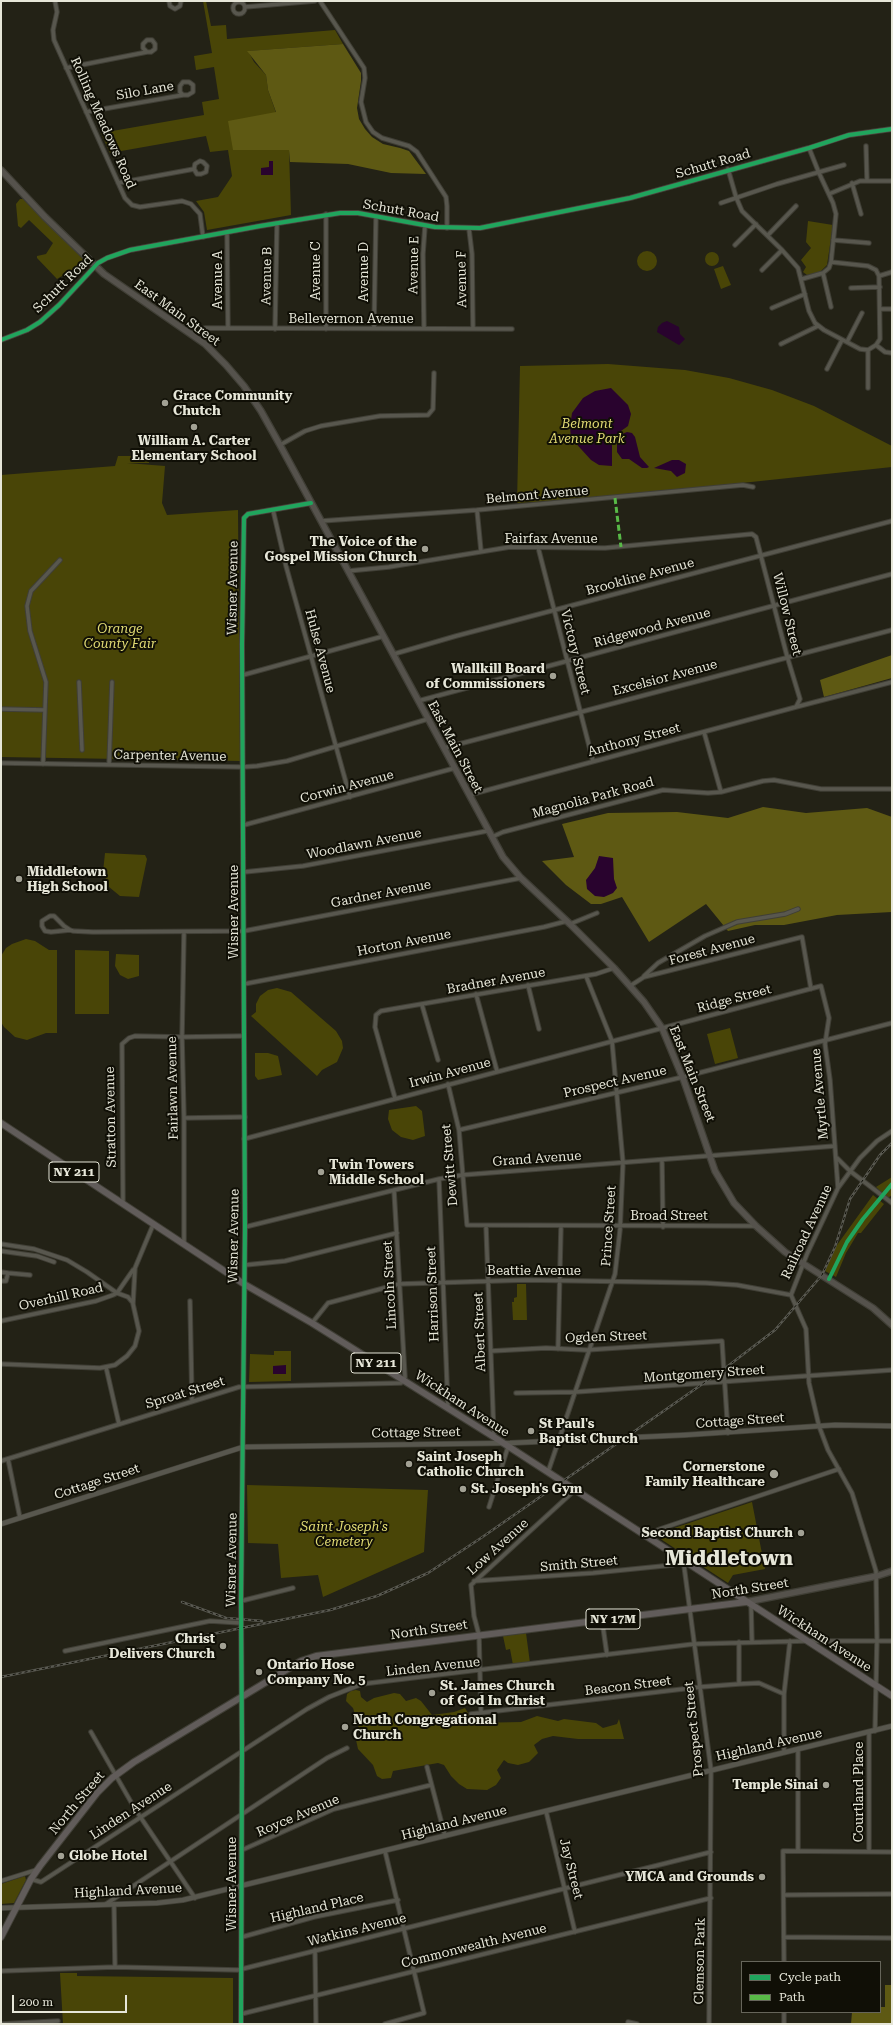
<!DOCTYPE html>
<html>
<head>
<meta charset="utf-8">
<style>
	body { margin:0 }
	#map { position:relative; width:893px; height:2025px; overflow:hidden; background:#232216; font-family:"Roboto Serif",serif }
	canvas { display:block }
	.frame { position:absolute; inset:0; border:2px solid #e6e6d8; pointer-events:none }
	.legend { position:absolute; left:741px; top:1961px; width:140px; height:52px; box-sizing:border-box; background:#100f06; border:1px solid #66655a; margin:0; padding:5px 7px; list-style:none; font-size:12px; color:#e6e6d8 }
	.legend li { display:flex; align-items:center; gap:8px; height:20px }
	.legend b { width:20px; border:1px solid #66655a }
	.scale { position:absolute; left:12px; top:1995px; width:115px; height:18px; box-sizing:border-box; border:2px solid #e6e6d8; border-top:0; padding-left:5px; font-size:12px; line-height:14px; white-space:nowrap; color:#e6e6d8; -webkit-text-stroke:3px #100f06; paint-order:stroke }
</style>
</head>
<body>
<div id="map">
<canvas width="893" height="2025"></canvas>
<div class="frame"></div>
<ul class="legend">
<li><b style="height:5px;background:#20a55d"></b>Cycle path</li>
<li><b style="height:5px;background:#58b947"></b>Path</li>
</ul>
<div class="scale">200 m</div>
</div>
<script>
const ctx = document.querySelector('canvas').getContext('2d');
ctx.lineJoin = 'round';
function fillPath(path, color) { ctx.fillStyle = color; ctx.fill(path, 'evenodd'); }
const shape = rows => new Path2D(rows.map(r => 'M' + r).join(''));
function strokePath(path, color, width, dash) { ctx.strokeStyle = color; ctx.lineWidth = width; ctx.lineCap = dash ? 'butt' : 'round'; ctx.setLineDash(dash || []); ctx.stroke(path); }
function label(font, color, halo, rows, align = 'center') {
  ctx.font = font + ' "Roboto Serif",serif'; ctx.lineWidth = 4; ctx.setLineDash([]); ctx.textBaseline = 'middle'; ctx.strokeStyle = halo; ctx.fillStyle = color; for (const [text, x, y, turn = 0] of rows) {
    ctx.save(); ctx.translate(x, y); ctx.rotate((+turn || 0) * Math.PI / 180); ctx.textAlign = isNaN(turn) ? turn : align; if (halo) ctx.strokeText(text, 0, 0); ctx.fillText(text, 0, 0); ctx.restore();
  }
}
const green = shape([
	[203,1,206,1,211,26,226,25,227,39,335,30,343,44,248,51,254,62,266,75,268,90,289,150,291,215,207,230,204,212,196,201,218,197,232,176,228,150,210,152,206,136,110,153,101,133,204,115,202,102,219,99,214,67,196,70,194,56,212,53],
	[20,199,23,199,86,262,87,266,81,274,76,276,70,271,57,279,37,258,37,256,46,254,53,243,29,220,21,228,18,226,16,204],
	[808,221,833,225,827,265,819,273,807,275,803,272,806,267,801,260,811,248,806,242],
	'637 261a10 10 0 1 1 20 0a10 10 0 1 1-20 0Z',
	'705 259a7 7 0 1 1 14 0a7 7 0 1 1-14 0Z',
	[723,266,731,285,721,289,714,269],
	[608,364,685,370,729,378,772,390,814,406,892,446,892,467,601,498,517,503,520,366],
	[118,456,149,456,149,463,127,463,165,466,162,503,167,515,238,510,240,761,1,757,1,475,115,466],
	[105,853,145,855,147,859,139,897,120,896,109,887,103,872],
	[26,939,35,941,49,950,57,950,57,1033,46,1033,27,1040,15,1037,4,1027,1,1022,1,956,6,948,12,944],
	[75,950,109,951,109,1014,75,1014],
	[116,954,139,955,139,976,128,979,120,975,115,966],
	[277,988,291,992,336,1031,342,1041,343,1048,337,1062,322,1070,317,1076,251,1016,256,1012,256,1004,260,996,268,990],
	[730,1028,738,1058,715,1064,707,1034],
	[255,1053,268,1053,278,1056,282,1075,258,1080,255,1076],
	[416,1106,422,1111,425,1136,413,1140,401,1137,392,1130,388,1119,389,1110],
	[892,1177,892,1195,888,1198,876,1187],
	[873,1195,884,1204,861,1233,858,1233,846,1253,836,1277,825,1271,837,1245],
	[517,1284,526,1284,527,1320,513,1320,512,1302,514,1302,514,1298,517,1297],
	[274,1351,291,1351,291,1381,249,1382,250,1354,274,1355],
	[247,1485,428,1490,424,1552,323,1597,318,1575,281,1578,278,1544,248,1543],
	[752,1502,765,1569,733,1575,728,1583,656,1536,656,1534],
	[526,1633,530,1663,513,1665,510,1649,506,1650,503,1636],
	[356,1690,360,1691,361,1697,367,1702,374,1698,394,1693,400,1694,406,1701,416,1698,421,1701,432,1715,454,1712,465,1708,474,1723,521,1722,537,1716,558,1721,564,1719,596,1723,603,1728,617,1724,619,1719,624,1739,578,1739,553,1736,542,1739,534,1745,538,1753,529,1762,518,1765,508,1763,504,1760,497,1770,501,1778,496,1785,487,1790,467,1789,459,1784,451,1776,444,1765,438,1763,393,1771,391,1778,382,1779,377,1776,373,1765,358,1749,356,1740,360,1734,358,1724,353,1708,346,1701,347,1694,351,1691],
	[25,1876,26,1880,14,1903,1,1904,1,1884],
	[60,1973,77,1973,77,1976,233,1978,233,2024,63,2024]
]);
const forest = shape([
	[343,44,361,73,361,81,357,108,359,119,365,129,372,137,383,144,400,148,409,151,426,174,391,173,348,164,290,162,289,150,233,150,228,121,276,112,268,90,266,75,247,51],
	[892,655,892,678,824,697,820,680],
	[763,807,806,813,867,808,892,817,892,912,837,915,784,925,755,925,728,931,706,904,649,942,622,897,601,904,591,904,566,885,542,861,574,857,562,824,608,813,677,812,728,818],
	[885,1985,892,1985,892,2024,851,2024,852,2012,880,2012,880,2007,885,2007]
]);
const water = shape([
	[269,161,273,161,273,175,261,175,261,168,269,167],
	[667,321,679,327,680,334,685,339,679,345,657,332,658,327,662,323],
	[611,388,628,405,631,414,628,426,614,436,612,440,612,466,599,465,591,460,571,438,570,427,572,413,583,398,595,391],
	[627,432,632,433,635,437,640,457,649,467,647,468,642,468,629,459,622,459,617,452,617,440,620,435],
	[672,460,679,460,686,464,685,473,677,477,671,471,654,468],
	[599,856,613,858,614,879,617,888,613,893,604,897,595,896,587,889,586,880,595,868],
	[286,1365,286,1374,273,1374,273,1366]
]);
const minor = shape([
	[55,1,57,12,53,30,54,40,125,198,132,205,140,207,182,201,191,204,200,214,203,237],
	[169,1,170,6,175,9,180,6,181,1],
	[320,1,364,68,365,78,361,102,366,122,373,132,382,138,409,146,417,152,446,197,447,206,447,228],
	'233 8a6 6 0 1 1 12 0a6 6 0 1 1-12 0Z',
	[245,7,315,1],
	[66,68,147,52,143,48,143,44,147,40,152,40,155,44,155,49,151,52,147,52],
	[86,112,183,95,180,92,180,86,183,82,189,82,193,85,193,92,188,95,183,95],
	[866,146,867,180],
	[728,169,736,197,742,211,782,250,798,268,809,311,815,323,824,330,860,349,868,350,876,345,880,339,879,276,876,270,868,266,831,262],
	[118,183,194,169,195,164,200,161,203,162,207,166,206,172,201,174,197,174,194,169],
	[852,183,861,214],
	[829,194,860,181,892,181],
	[721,203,777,184,844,165],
	[469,229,472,254,473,329],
	[227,232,228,328],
	[768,235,796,206],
	[833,240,869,243],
	[735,245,756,224],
	[762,270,782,250],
	[823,273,831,307],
	[879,276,892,272],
	[802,279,823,273,829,268,831,262,836,214,833,203,819,173,809,148],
	[851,288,880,287],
	[772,308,805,294],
	[881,309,892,309],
	[374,328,376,216],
	[424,328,423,254,425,226],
	[275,329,277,223],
	[326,329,326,214],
	[191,334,195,330,206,328,512,329],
	[847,342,862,313],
	[781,344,818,326],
	[876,345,885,352,892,353],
	[868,350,868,388],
	[827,369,842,340],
	[280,445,305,431,321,426,380,416,428,415,433,409,434,373],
	[273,510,286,566,350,797],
	[477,510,481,551],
	[321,521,477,510,743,485,753,487],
	[538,547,593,761],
	[348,571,389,567,510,547,605,548,752,534,756,537,787,656,800,699,796,707,469,795],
	[394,654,456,636,892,521],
	[243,675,384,636],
	[79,682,82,750],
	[418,701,892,574],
	[796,707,892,682],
	[1,709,45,710],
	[704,732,721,792],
	[444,748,892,630],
	[1,763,243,767,257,766,287,761,428,719],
	[43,764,46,682,30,631,27,606,31,591,60,560],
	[109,765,112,682],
	[244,825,455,768],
	[492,837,503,832,663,790,708,793,721,792,763,781,774,780,821,789,892,789],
	[244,872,303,866,487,831],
	[570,924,597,913],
	[70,930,51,932,45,931,42,926,42,921,50,916,54,916,64,926,70,930,73,931,93,932,244,931,521,878],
	[184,932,182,1037,184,1118,184,1244],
	[644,976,658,963,705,936,737,922,785,914,798,909],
	[244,984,544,927,567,921],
	[528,985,539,1029],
	[630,986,644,977,802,937,811,989],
	[476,994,497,1071],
	[422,1005,438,1060],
	[448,1084,459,1130,467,1225,756,1226],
	[395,1098,375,1027,376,1015,381,1011,596,974,614,968],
	[184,1118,245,1117],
	[459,1130,687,1076,892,1023],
	[244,1139,821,986,829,1018,825,1044,830,1080,838,1188],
	[837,1158,850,1171,892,1203],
	[662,1160,663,1227],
	[439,1179,448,1408],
	[123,1204,122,1044,129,1038,135,1036,182,1037,244,1036],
	[486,1226,494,1437],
	[245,1227,439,1179,462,1175,835,1146],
	[1,1244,34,1249,67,1260,87,1272,117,1293,128,1297,133,1303],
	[1,1251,37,1256,54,1262],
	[245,1265,285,1261,397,1233],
	[1,1272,8,1273],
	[1,1281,6,1281,8,1273,30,1275],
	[190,1301,192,1401],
	[1,1321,96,1301,113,1295,117,1293,133,1270],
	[312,1323,328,1303,399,1284,526,1280,706,1283,737,1285,791,1295],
	[558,1349,561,1227],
	[491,1351,546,1348,586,1350,722,1341,728,1433],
	[1,1364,100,1368,115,1365,127,1356,135,1346,139,1331,133,1304,135,1268,153,1225],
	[106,1367,119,1424],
	[516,1393,575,1392,892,1370],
	[8,1459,20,1518],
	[1,1461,239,1387,401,1383,405,1377,394,1190],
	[548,1472,615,1274,620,1230,623,1163,612,1041,586,976],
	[489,1507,508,1447],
	[646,1535,660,1529,839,1469],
	[474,1581,593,1573,673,1565,683,1558,711,1770,709,2024],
	[241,1601,293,1588],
	[751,1604,752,1642],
	[602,1620,607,1655],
	[739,1642,739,1684],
	[65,1651,210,1621,241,1623],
	[481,1713,479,1635,474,1616,471,1585,575,1490],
	[471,1714,700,1687,739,1684,759,1683,784,1694],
	[875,1731,877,1640,876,1571,852,1493,828,1450,819,1426,809,1383,806,1329,791,1295,807,1254,838,1188,860,1158,877,1141,892,1131],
	[91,1732,135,1809,195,1898],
	[869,1732,869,1852],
	[784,1752,784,1694,790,1641],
	[427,1767,445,1836],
	[546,1811,575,1932],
	[242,1850,334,1809,431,1785],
	[798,1851,798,1750],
	[31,1879,41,1882,307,1709,329,1697,362,1684,694,1644,806,1641,892,1641],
	[1,1881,36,1870],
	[784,1895,892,1894],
	[106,1904,327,1758,347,1748],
	[114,1904,115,1967],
	[242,1937,314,1917,398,1900],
	[784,1937,892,1938],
	[315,1950,316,2024],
	[784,1962,783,1851,892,1852],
	[1,1971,115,1967,238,1970,711,1852],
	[241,2014,711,1898],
	[628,2022,637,2024],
	[1,2024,58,2021],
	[385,2024,424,2013,385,1851],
	[784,2024,784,2012]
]);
const tertiary = shape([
	[1,340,27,330,40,322,59,305,98,263,107,258,130,250,260,226,340,213,358,213,435,227,480,228,630,198,809,148,849,135,892,129],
	[1,1524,243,1447,510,1443,685,1435,835,1425,892,1426],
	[1,1908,157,1903,183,1900,892,1726],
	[241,2024,242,1747,241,1601,245,1227,242,644,244,518,248,514,311,503]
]);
const secondary = shape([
	[1,170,45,217,104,274,205,344,226,365,244,386,261,411,280,445,503,857,521,878,570,924,614,968,644,1002,662,1028,684,1081,715,1171,734,1203,756,1226,785,1252,873,1308,892,1325],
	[746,1602,877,1576,892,1571]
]);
const primary = shape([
	[1,1123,244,1284,312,1323,494,1437,892,1696],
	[1,1937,31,1879,40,1866,97,1793,112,1778,134,1762,301,1661,316,1656,746,1602]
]);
const rail = shape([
	[182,1602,226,1618,262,1621],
	[1,1677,330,1610,377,1596,428,1573,481,1538,724,1369,775,1330,822,1275,835,1247,850,1199,880,1155,892,1143]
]);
const quiet = shape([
	[615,498,621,547]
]);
const cycleway = shape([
	[1,340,27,330,40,322,59,305,98,263,107,258,130,250,260,226,340,213,358,213,435,227,480,228,630,198,809,148,849,135,892,129],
	[829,1279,847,1242,863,1219,892,1184],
	[241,2024,242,1747,241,1601,245,1227,242,644,244,518,248,514,311,503]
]);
const markers = [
	[165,403,4,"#a2a194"],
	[194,427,4,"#a2a194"],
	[425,549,4,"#a2a194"],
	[553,676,4,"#a2a194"],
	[19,879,4,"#a2a194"],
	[321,1172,4,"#a2a194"],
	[531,1431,4,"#a2a194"],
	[409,1464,4,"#a2a194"],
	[774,1474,5,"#a2a194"],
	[463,1489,4,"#a2a194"],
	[801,1533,4,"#a2a194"],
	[223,1646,4,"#a2a194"],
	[259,1672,4,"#a2a194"],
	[432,1693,4,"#a2a194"],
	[345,1727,4,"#a2a194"],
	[826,1785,4,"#a2a194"],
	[61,1856,4,"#a2a194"],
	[762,1877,4,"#a2a194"]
];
const shields = [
	[74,1172,50],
	[376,1363,50],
	[613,1619,54]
];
const shieldNames = [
	["NY 211",74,1172],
	["NY 211",376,1363],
	["NY 17M",613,1619]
];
const streetNames = [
	["Silo Lane",145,91,-10],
	["Rolling Meadows Road",103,123,66],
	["Schutt Road",713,164,-16],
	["Schutt Road",401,211,10],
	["Avenue E",414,265,-89],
	["Avenue C",316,271,-90],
	["Avenue D",364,272,-90],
	["Avenue B",267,276,-89],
	["Avenue F",462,279,-91],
	["Avenue A",218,280,-90],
	["Schutt Road",63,284,-44],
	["East Main Street",177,313,36],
	["Bellevernon Avenue",351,319],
	["Belmont Avenue",537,495,-5],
	["Fairfax Avenue",551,539],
	["Brookline Avenue",640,577,-15],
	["Wisner Avenue",233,588,-89],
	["Willow Street",787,614,76],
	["Ridgewood Avenue",652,628,-15],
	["Hulse Avenue",320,651,75],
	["Victory Street",575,652,76],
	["Excelsior Avenue",665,678,-15],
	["Anthony Street",634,740,-15],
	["East Main Street",455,747,62],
	["Carpenter Avenue",170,756,1],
	["Corwin Avenue",347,787,-15],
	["Magnolia Park Road",593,798,-15],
	["Woodlawn Avenue",364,844,-11],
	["Gardner Avenue",381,894,-11],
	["Wisner Avenue",234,912,-90],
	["Horton Avenue",404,943,-11],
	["Forest Avenue",712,950,-15],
	["Bradner Avenue",496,981,-10],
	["Ridge Street",734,999,-15],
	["Irwin Avenue",450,1073,-15],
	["East Main Street",692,1074,68],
	["Prospect Avenue",615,1082,-13],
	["Fairlawn Avenue",173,1088,-91],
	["Myrtle Avenue",820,1094,-95],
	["Stratton Avenue",111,1117,-91],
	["Grand Avenue",537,1159,-4],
	["Dewitt Street",450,1165,-95],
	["Broad Street",669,1216],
	["Prince Street",609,1226,-86],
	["Railroad Avenue",807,1232,-65],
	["Wisner Avenue",234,1236,-89],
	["Beattie Avenue",534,1271],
	["Lincoln Street",390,1285,-93],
	["Harrison Street",433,1294,-92],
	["Overhill Road",61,1297,-13],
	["Albert Street",480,1332,-92],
	["Ogden Street",606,1337,-2],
	["Montgomery Street",704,1374,-4],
	["Sproat Street",185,1393,-17],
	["Wickham Avenue",462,1404,33],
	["Cottage Street",740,1421,-4],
	["Cottage Street",416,1433,-1],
	["Cottage Street",97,1482,-18],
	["Low Avenue",498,1547,-42],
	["Wisner Avenue",232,1560,-89],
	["Smith Street",579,1564,-5],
	["North Street",750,1589,-9],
	["North Street",429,1630,-8],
	["Wickham Avenue",824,1639,33],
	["Linden Avenue",433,1667,-6],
	["Beacon Street",628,1686,-7],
	["Prospect Street",694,1729,-96],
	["Highland Avenue",769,1745,-13],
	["Courtland Place",859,1792,-90],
	["North Street",77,1803,-50],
	["Linden Avenue",131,1811,-33],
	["Royce Avenue",298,1816,-23],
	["Highland Avenue",454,1823,-14],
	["Jay Street",571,1869,76],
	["Wisner Avenue",232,1884,-90],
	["Highland Avenue",128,1891,-3],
	["Highland Place",317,1908,-13],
	["Watkins Avenue",357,1930,-14],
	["Commonwealth Avenue",474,1946,-14],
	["Clemson Park",700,1961,-89]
];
const poiNames = [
	["Grace Community",173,396],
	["Chutch",173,411],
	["William A. Carter",194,441,"center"],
	["Elementary School",194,456,"center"],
	["The Voice of the",417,542,"right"],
	["Gospel Mission Church",417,557,"right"],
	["Wallkill Board",545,669,"right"],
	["of Commissioners",545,684,"right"],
	["Middletown",27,872],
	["High School",27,887],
	["Twin Towers",329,1165],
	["Middle School",329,1180],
	["St Paul's",539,1424],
	["Baptist Church",539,1439],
	["Saint Joseph",417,1457],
	["Catholic Church",417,1472],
	["Cornerstone",765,1467,"right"],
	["Family Healthcare",765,1482,"right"],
	["St. Joseph's Gym",471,1489],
	["Second Baptist Church",793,1533,"right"],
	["Christ",215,1639,"right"],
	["Delivers Church",215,1654,"right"],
	["Ontario Hose",267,1665],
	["Company No. 5",267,1680],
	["St. James Church",440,1686],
	["of God In Christ",440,1701],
	["North Congregational",353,1720],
	["Church",353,1735],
	["Temple Sinai",818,1785,"right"],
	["Globe Hotel",69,1856],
	["YMCA and Grounds",754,1877,"right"]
];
const parkNames = [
	["Belmont",587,424],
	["Avenue Park",587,439],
	["Orange",120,629],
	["County Fair",120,644],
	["Saint Joseph's",344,1527],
	["Cemetery",344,1542]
];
const townNames = [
	["Middletown",729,1559]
];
fillPath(green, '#494507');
fillPath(forest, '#5e5913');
fillPath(water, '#29032e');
strokePath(minor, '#403f36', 5.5);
strokePath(tertiary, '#403f36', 6);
strokePath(secondary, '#403f36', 8);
strokePath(primary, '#403f36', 8);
strokePath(minor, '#58574e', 3.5);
strokePath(tertiary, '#58574e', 4.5);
strokePath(secondary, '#55524c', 5.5);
strokePath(primary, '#615c5a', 6);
strokePath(rail, '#595951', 2.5);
strokePath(rail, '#100f06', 1, [3]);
strokePath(quiet, '#58b947', 3, [6, 3]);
strokePath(cycleway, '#20a55d', 4);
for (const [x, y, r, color] of markers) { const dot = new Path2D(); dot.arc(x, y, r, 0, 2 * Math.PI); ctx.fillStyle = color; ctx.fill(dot); strokePath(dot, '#100f06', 1.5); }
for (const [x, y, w] of shields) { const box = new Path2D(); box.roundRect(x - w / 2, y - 10, w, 20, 3); ctx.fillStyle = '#100f06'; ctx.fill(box); strokePath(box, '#e6e6d8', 1); }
label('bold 12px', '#e6e6d8', null, shieldNames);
label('13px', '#e6e6d8', '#100f06', streetNames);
label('bold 13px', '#e6e6d8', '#100f06', poiNames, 'left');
label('italic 13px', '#e0da73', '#100f06', parkNames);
label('bold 21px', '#e6e6d8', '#100f06', townNames);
</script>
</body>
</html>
